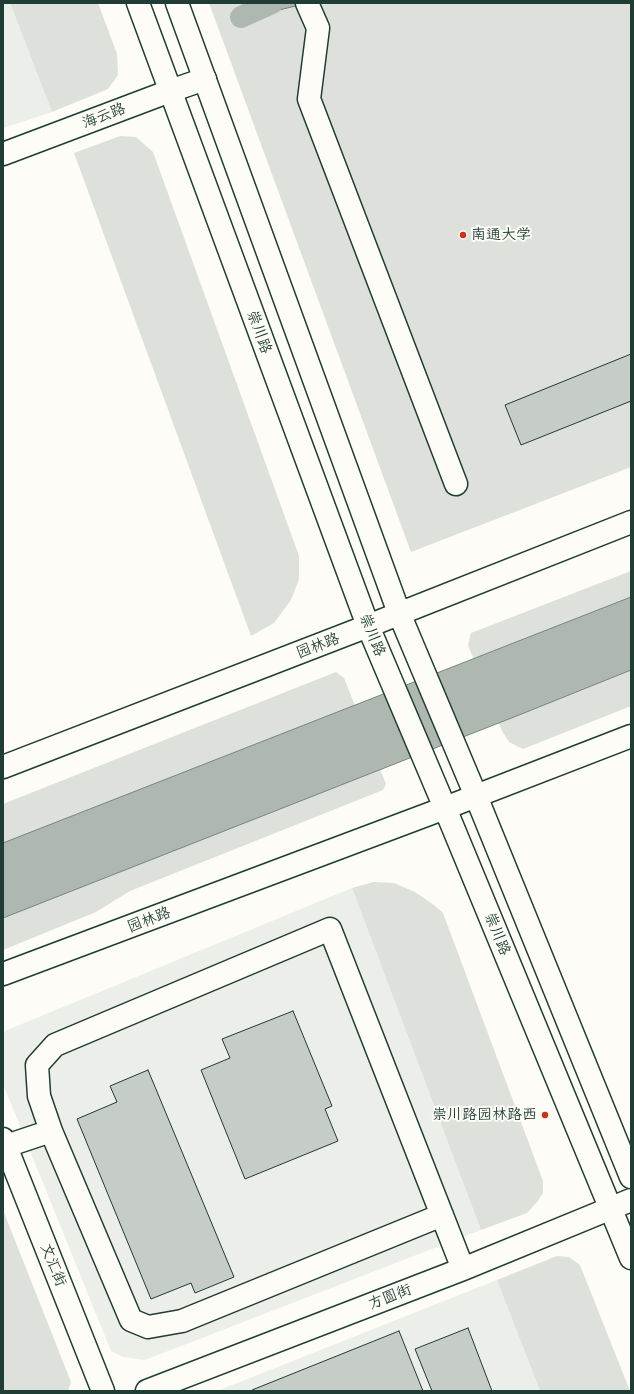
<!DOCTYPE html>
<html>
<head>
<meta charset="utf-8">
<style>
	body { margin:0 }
	#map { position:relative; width:634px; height:1394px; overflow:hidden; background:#fdfcf7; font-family:"Comic Neue",sans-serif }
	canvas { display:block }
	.frame { position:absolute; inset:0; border:4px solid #1f3d34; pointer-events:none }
</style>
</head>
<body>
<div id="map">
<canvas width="634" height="1394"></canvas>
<div class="frame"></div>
</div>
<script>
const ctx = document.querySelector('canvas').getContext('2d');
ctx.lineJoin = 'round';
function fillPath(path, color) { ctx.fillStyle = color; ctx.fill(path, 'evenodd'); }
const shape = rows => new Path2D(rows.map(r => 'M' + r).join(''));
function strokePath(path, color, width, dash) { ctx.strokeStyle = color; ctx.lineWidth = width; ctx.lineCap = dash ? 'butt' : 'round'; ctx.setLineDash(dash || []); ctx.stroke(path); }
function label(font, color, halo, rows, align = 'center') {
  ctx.font = font + ' "Comic Neue","LXGW WenKai TC",sans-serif'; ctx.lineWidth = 4; ctx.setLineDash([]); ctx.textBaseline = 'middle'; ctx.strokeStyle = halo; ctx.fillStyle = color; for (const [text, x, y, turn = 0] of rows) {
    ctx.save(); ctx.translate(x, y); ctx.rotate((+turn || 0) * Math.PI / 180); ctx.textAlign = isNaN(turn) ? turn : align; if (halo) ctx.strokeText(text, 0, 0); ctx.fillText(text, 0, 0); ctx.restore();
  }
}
const built = shape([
	[3,3,10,3,52,112,3,128],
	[352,888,481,1230,145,1360,123,1357,111,1351,3,1084,3,1035,5,1031],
	[497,1280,540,1391,217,1391]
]);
const green = shape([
	[10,3,98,3,117,54,118,75,108,89,52,112],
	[209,3,631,3,631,467,411,552],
	[120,136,136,137,153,152,299,556,299,579,291,600,274,623,251,636,74,153],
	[631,571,631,706,523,749,509,742,502,731,468,645,471,633],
	[336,672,344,678,386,784,383,790,130,891,96,912,3,950,3,804],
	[374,882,394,883,415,892,434,905,443,913,543,1181,543,1193,538,1201,527,1213,481,1230,352,888],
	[3,1210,71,1382,68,1391,3,1391],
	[557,1256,569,1257,580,1265,630,1391,540,1391,497,1280]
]);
const water = shape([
	[248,3,308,3,279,10,251,13,248,3],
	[631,597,631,670,519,715,3,918,3,843,631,597]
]);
const canal = shape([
	[241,17,272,3]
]);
const building = shape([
	[631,354,631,401,521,445,505,405,631,354],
	[293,1011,332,1106,325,1109,338,1141,245,1179,201,1070,230,1058,222,1039,293,1011],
	[148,1070,234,1277,195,1293,191,1283,151,1299,77,1119,117,1102,110,1086,148,1070],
	[468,1328,492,1391,432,1391,415,1349,468,1328],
	[399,1331,423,1391,252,1391,252,1390,399,1331]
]);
const minor = shape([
	[307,3,318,28,309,99,456,484],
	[3,154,170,91,205,79],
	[3,1139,103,1391],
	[6,1146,51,1131],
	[442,1215,182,1321,148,1327,131,1320,51,1131,39,1096,37,1065,55,1045,330,929,463,1269],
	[147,1391,463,1269,631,1200]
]);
const major = shape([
	[138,3,368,626,445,808,631,1258],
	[177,3,399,613,476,796,631,1177],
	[3,767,368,626,631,522],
	[3,974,445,808,631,736]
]);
const markers = [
	[463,235,4,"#c8321e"],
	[545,1115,4,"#c8321e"]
];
const streetNames = [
	["海云路",104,116,-21],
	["崇川路",259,332,70],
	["崇川路",372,635,68],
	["园林路",318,646,-21],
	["园林路",149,920,-21],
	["崇川路",497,934,68],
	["文汇街",53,1265,68],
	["方圆街",390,1297,-21]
];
const poiNames = [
	["南通大学",471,235],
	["崇川路园林路西",537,1115,"right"]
];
fillPath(built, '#eceee9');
fillPath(green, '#dde0db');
fillPath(water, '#aeb8b1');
strokePath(water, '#75877f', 1);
strokePath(canal, '#aeb8b1', 22);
fillPath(building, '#c6cdc7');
strokePath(building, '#1f3d34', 1);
strokePath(minor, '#1f3d34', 25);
strokePath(major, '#1f3d34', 25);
strokePath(minor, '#fdfcf7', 22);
strokePath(major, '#fdfcf7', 22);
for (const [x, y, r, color] of markers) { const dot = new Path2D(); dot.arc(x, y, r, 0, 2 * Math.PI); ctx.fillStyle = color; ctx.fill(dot); strokePath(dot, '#fdfcf7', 1.5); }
label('15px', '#1f3d34', '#fdfcf7', streetNames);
label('15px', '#1f3d34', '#fdfcf7', poiNames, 'left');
</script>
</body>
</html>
